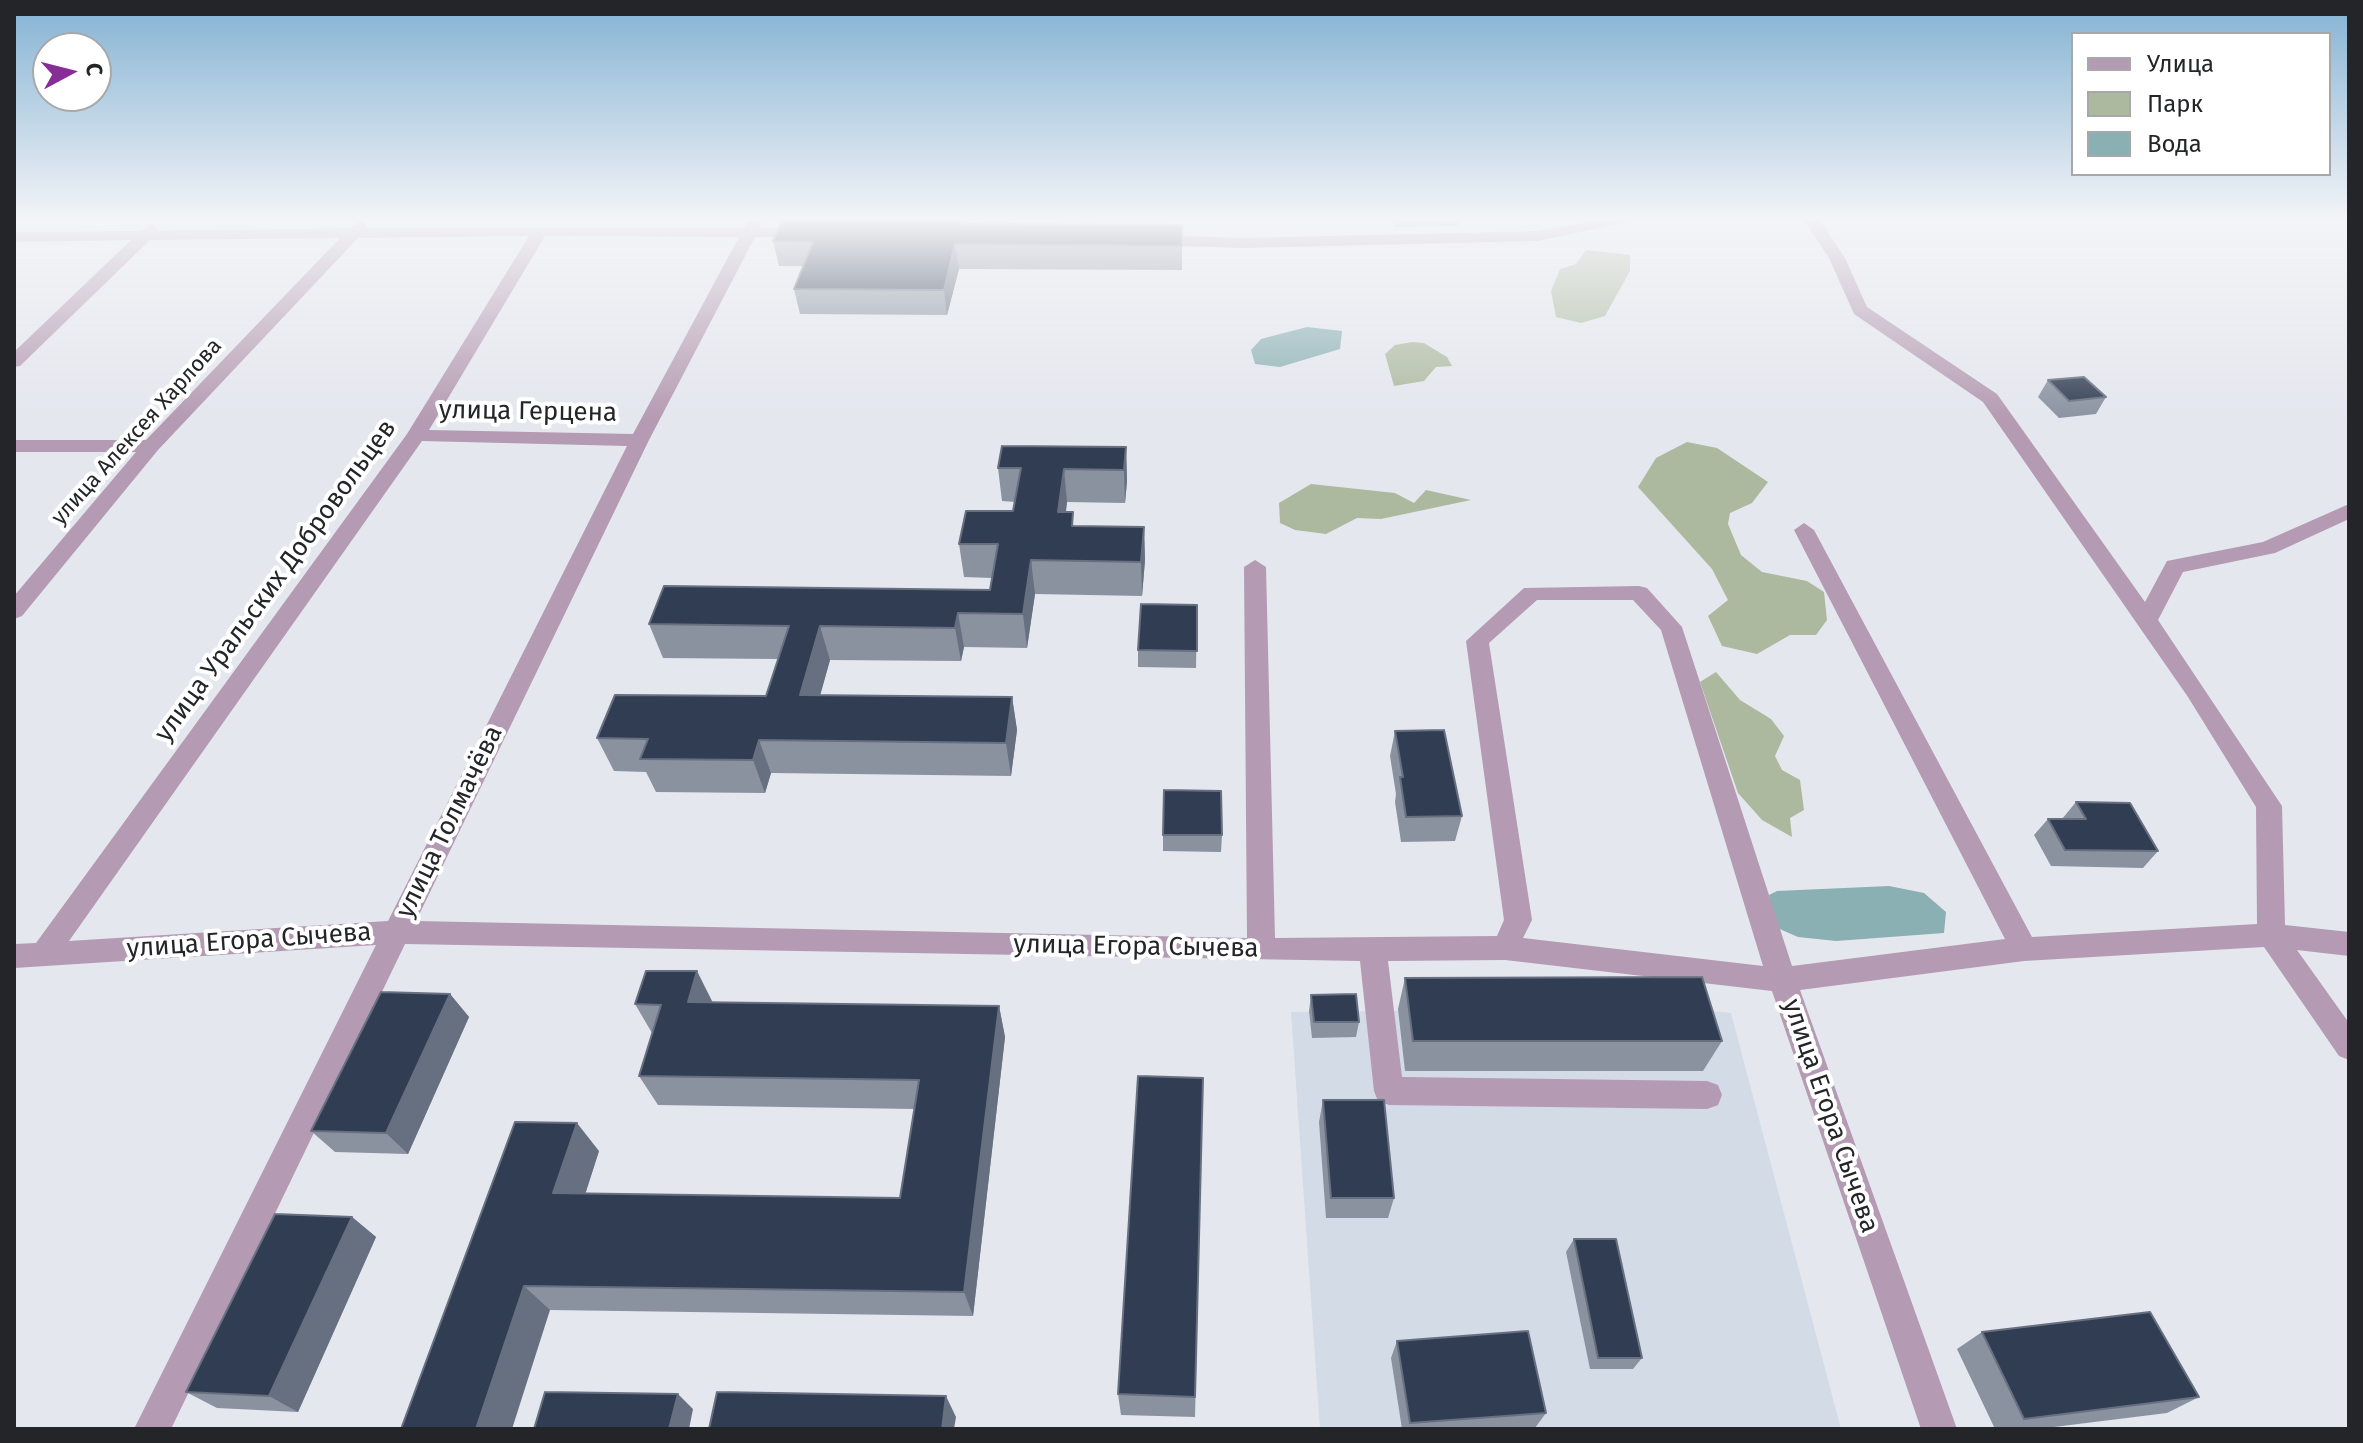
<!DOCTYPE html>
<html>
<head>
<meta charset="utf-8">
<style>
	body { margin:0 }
	#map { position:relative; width:2363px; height:1443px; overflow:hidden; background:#e4e7ee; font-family:"Fira Sans",sans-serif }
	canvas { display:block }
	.frame { position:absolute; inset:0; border:16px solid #242528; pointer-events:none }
	.legend { position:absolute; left:2071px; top:32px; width:260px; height:144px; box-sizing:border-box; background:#fff; border:2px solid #a7a8a9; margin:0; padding:10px 14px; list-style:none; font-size:24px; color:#242528 }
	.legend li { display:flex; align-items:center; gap:16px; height:40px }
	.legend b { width:40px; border:2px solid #a7a8a9 }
	.north { position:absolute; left:32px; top:32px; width:80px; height:80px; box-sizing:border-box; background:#fff; border:2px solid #a7a8a9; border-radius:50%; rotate:83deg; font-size:22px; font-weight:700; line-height:32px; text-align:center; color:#242528 }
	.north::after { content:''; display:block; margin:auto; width:28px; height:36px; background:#882d98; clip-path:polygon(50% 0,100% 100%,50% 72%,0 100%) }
</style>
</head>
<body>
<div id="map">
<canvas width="2363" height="1443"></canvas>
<div class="frame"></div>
<ul class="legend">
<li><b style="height:10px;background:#b49ab2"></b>Улица</li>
<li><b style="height:22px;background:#acb99f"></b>Парк</li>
<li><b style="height:22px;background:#8bb0b4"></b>Вода</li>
</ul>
<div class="north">С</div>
</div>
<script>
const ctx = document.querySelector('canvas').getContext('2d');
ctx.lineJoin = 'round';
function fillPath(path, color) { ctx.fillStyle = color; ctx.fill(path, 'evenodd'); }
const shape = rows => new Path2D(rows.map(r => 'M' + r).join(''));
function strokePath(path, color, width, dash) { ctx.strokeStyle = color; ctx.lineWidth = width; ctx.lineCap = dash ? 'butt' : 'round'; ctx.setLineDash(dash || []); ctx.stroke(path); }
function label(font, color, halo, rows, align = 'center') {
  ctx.font = font + ' "Fira Sans",sans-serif'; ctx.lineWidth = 8; ctx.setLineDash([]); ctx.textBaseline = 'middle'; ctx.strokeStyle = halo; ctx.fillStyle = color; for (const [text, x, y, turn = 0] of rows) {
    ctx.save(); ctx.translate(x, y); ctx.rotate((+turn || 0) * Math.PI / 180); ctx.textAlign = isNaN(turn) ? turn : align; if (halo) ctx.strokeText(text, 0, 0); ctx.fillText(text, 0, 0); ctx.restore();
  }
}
const built = shape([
	[1685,1008,1731,1013,1841,1429,1320,1429,1291,1012]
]);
const green = shape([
	[1586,250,1630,255,1630,271,1605,316,1581,323,1556,317,1551,291,1560,269,1576,264],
	[1412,342,1424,343,1447,357,1452,366,1436,367,1424,381,1394,386,1385,354,1395,345],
	[1687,442,1717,448,1768,482,1752,503,1730,513,1728,524,1741,555,1762,572,1807,581,1824,592,1827,620,1816,635,1790,635,1757,654,1722,646,1708,616,1728,600,1712,569,1638,487,1656,458],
	[1311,484,1395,493,1414,503,1426,490,1471,500,1381,519,1357,518,1326,534,1295,530,1280,523,1279,503],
	[1716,672,1740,700,1771,719,1784,736,1775,756,1782,770,1800,780,1804,810,1790,818,1792,837,1762,820,1738,793,1700,682]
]);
const water = shape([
	[1307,327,1342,331,1340,349,1280,367,1255,364,1251,350,1261,339],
	[1889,886,1924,893,1946,912,1944,933,1836,941,1798,937,1775,927,1769,895,1777,891]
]);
const minor = shape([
	[749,219,761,219,760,228,808,228,816,233,808,238,755,237,649,440,416,921,1247,938,1244,567,1255,560,1266,567,1275,938,1497,936,1504,920,1466,641,1524,588,1639,586,1647,588,1682,627,1792,966,2005,939,1794,530,1804,523,1814,530,2032,937,2257,924,2256,807,2188,697,1983,402,1854,314,1829,258,1803,219,1819,219,1845,258,1867,307,1997,394,2145,602,2167,561,2263,542,2349,504,2349,519,2275,553,2183,572,2158,620,2282,806,2285,925,2349,932,2349,956,2297,950,2349,1023,2349,1060,2339,1056,2264,947,2024,961,1800,990,1957,1429,1921,1429,1772,991,1505,960,1388,961,1402,1077,1707,1081,1718,1085,1722,1095,1718,1105,1707,1109,1389,1105,1378,1101,1374,1091,1360,961,405,944,171,1429,134,1429,376,945,14,968,14,944,36,943,407,434,529,236,358,238,158,450,22,616,14,619,14,596,136,452,14,452,14,440,146,440,340,238,150,240,20,366,14,367,14,352,131,240,14,242,14,232,141,231,152,224,159,231,349,228,360,221,366,223,366,228,744,228,749,219],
	[545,236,739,237,633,434,429,430,545,236],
	[422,441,627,446,388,921,69,941,422,441],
	[1537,600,1633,600,1661,630,1763,966,1523,938,1532,920,1489,643,1537,600],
	[988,219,1006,219,987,237,975,237,975,231,988,219],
	[1605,219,1642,219,1538,241,1243,248,1152,245,1144,240,1152,235,1243,238,1538,231,1605,219]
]);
const wall = shape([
	[783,219,969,219,968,224,1182,225,1182,270,959,269,947,315,800,314,794,289,803,266,779,266,773,241],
	[1393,219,1459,219,1458,226,1395,227],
	[2048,380,2106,397,2096,414,2059,418,2038,397],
	[1126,447,1127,481,1125,503,1067,502,1066,512,1074,526,1144,527,1145,560,1142,596,1035,594,1027,648,964,647,961,661,830,660,820,695,1012,697,1017,730,1011,776,771,773,765,793,656,792,646,772,614,771,597,738,766,696,778,659,663,658,649,624,990,590,992,578,964,577,959,544,1013,511,1015,502,1002,501,998,468],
	[1197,605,1196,668,1138,667,1138,650],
	[1395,731,1462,816,1455,841,1401,842,1395,802,1396,794,1390,756],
	[2076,802,2158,851,2143,868,2051,866,2034,835,2048,819,2062,819],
	[1163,835,1222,835,1221,852,1163,851],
	[1405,978,1722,1041,1703,1071,1405,1071,1398,1009],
	[450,994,469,1017,408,1154,335,1152,311,1131],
	[1311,995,1359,1022,1356,1037,1312,1038,1309,1011],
	[713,1003,999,1006,1005,1037,973,1316,550,1310,401,1429,599,1151,585,1194,900,1198,914,1109,658,1105,639,1076,652,1033,635,1004],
	[1203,1078,1195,1417,1121,1415,1118,1394],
	[1323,1100,1394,1198,1388,1218,1326,1218,1319,1122],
	[352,1217,376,1237,298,1412,217,1408,186,1392],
	[1574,1239,1642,1358,1633,1369,1590,1369,1566,1252],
	[1982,1332,2199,1397,2167,1413,2038,1429,1995,1429,1957,1349],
	[1397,1341,1546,1413,1535,1428,1402,1429,1391,1358]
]);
const shadedWall = shape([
	[955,244,959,269,947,315,944,290],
	[1126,447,1127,481,1125,503,1124,470],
	[1064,469,1067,502,1061,546,1058,512],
	[1144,527,1145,560,1142,596,1141,562],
	[1031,560,1035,594,1027,648,1023,614],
	[958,613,964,647,961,661,955,628],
	[820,626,830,660,811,728,800,695],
	[1012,697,1017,730,1011,776,1006,743],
	[759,740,771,773,765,793,753,760],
	[697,971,713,1003,688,1002],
	[450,994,469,1017,408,1154,386,1133],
	[999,1006,1005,1037,973,1316,964,1292],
	[577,1123,599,1151,577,1220,553,1193],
	[352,1217,376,1237,298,1412,269,1396],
	[524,1286,550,1310,512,1429,476,1429],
	[678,1394,693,1409,689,1429,669,1429],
	[946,1396,956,1417,954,1429,942,1429]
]);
const building = shape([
	[783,219,960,219,959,222,963,224,1182,225,1182,246,955,244,944,290,794,289,813,242,773,241,783,219],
	[2084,377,2106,397,2069,401,2048,380,2084,377],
	[1002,446,1126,447,1124,470,1064,469,1058,512,1073,512,1072,526,1144,527,1141,562,1031,560,1023,614,958,613,955,628,820,626,800,695,1012,697,1006,743,759,740,753,760,640,759,648,739,597,738,615,695,766,696,789,626,649,624,664,586,990,590,998,544,959,544,966,511,1013,511,1021,468,998,468,1002,446],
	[1141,604,1197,605,1197,651,1138,650,1141,604],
	[1444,730,1462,816,1406,817,1400,777,1403,777,1395,731,1444,730],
	[1164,790,1221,791,1222,835,1163,835,1164,790],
	[2076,802,2130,803,2158,851,2065,850,2048,819,2086,819,2076,802],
	[646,971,697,971,688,1002,999,1006,964,1292,524,1286,476,1429,401,1429,515,1122,577,1123,553,1193,900,1198,919,1080,639,1076,661,1005,635,1004,646,971],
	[1702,977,1722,1041,1413,1041,1405,978,1702,977],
	[381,992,450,994,386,1133,311,1131,381,992],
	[1356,994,1359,1022,1314,1022,1311,995,1356,994],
	[1138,1076,1203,1078,1195,1397,1118,1394,1138,1076],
	[1323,1100,1384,1100,1394,1198,1331,1198,1323,1100],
	[275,1214,352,1217,269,1396,186,1392,275,1214],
	[1574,1239,1616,1239,1642,1358,1598,1358,1574,1239],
	[2150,1312,2199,1397,2024,1419,1982,1332,2150,1312],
	[1528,1331,1546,1413,1410,1423,1397,1341,1528,1331],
	[545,1392,678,1394,669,1429,534,1429,545,1392],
	[717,1392,946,1396,942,1429,709,1429,717,1392]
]);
const farStreetnames = [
	["улица Алексея Харлова",137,432,-48]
];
const streetNames = [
	["улица Герцена",528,412,1],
	["улица Уральских Добровольцев",276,581,-54],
	["улица Толмачёва",450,822,-64],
	["улица Егора Сычева",249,941,-4],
	["улица Егора Сычева",1136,947,1],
	["улица Егора Сычева",1830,1116,71]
];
fillPath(built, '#d3dbe7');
fillPath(green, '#acb99f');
fillPath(water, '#8bb0b4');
fillPath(minor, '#b49ab2');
fillPath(wall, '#8a92a0');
fillPath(shadedWall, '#677081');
fillPath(building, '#313d52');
strokePath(building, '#677081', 2);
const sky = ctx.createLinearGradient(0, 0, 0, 421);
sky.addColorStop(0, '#83b2d3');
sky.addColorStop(0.52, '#f3f4f7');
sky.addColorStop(1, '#f3f4f700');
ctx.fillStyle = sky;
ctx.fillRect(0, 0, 2363, 421);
label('22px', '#242528', '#fff', farStreetnames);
label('26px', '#242528', '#fff', streetNames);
</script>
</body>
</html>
